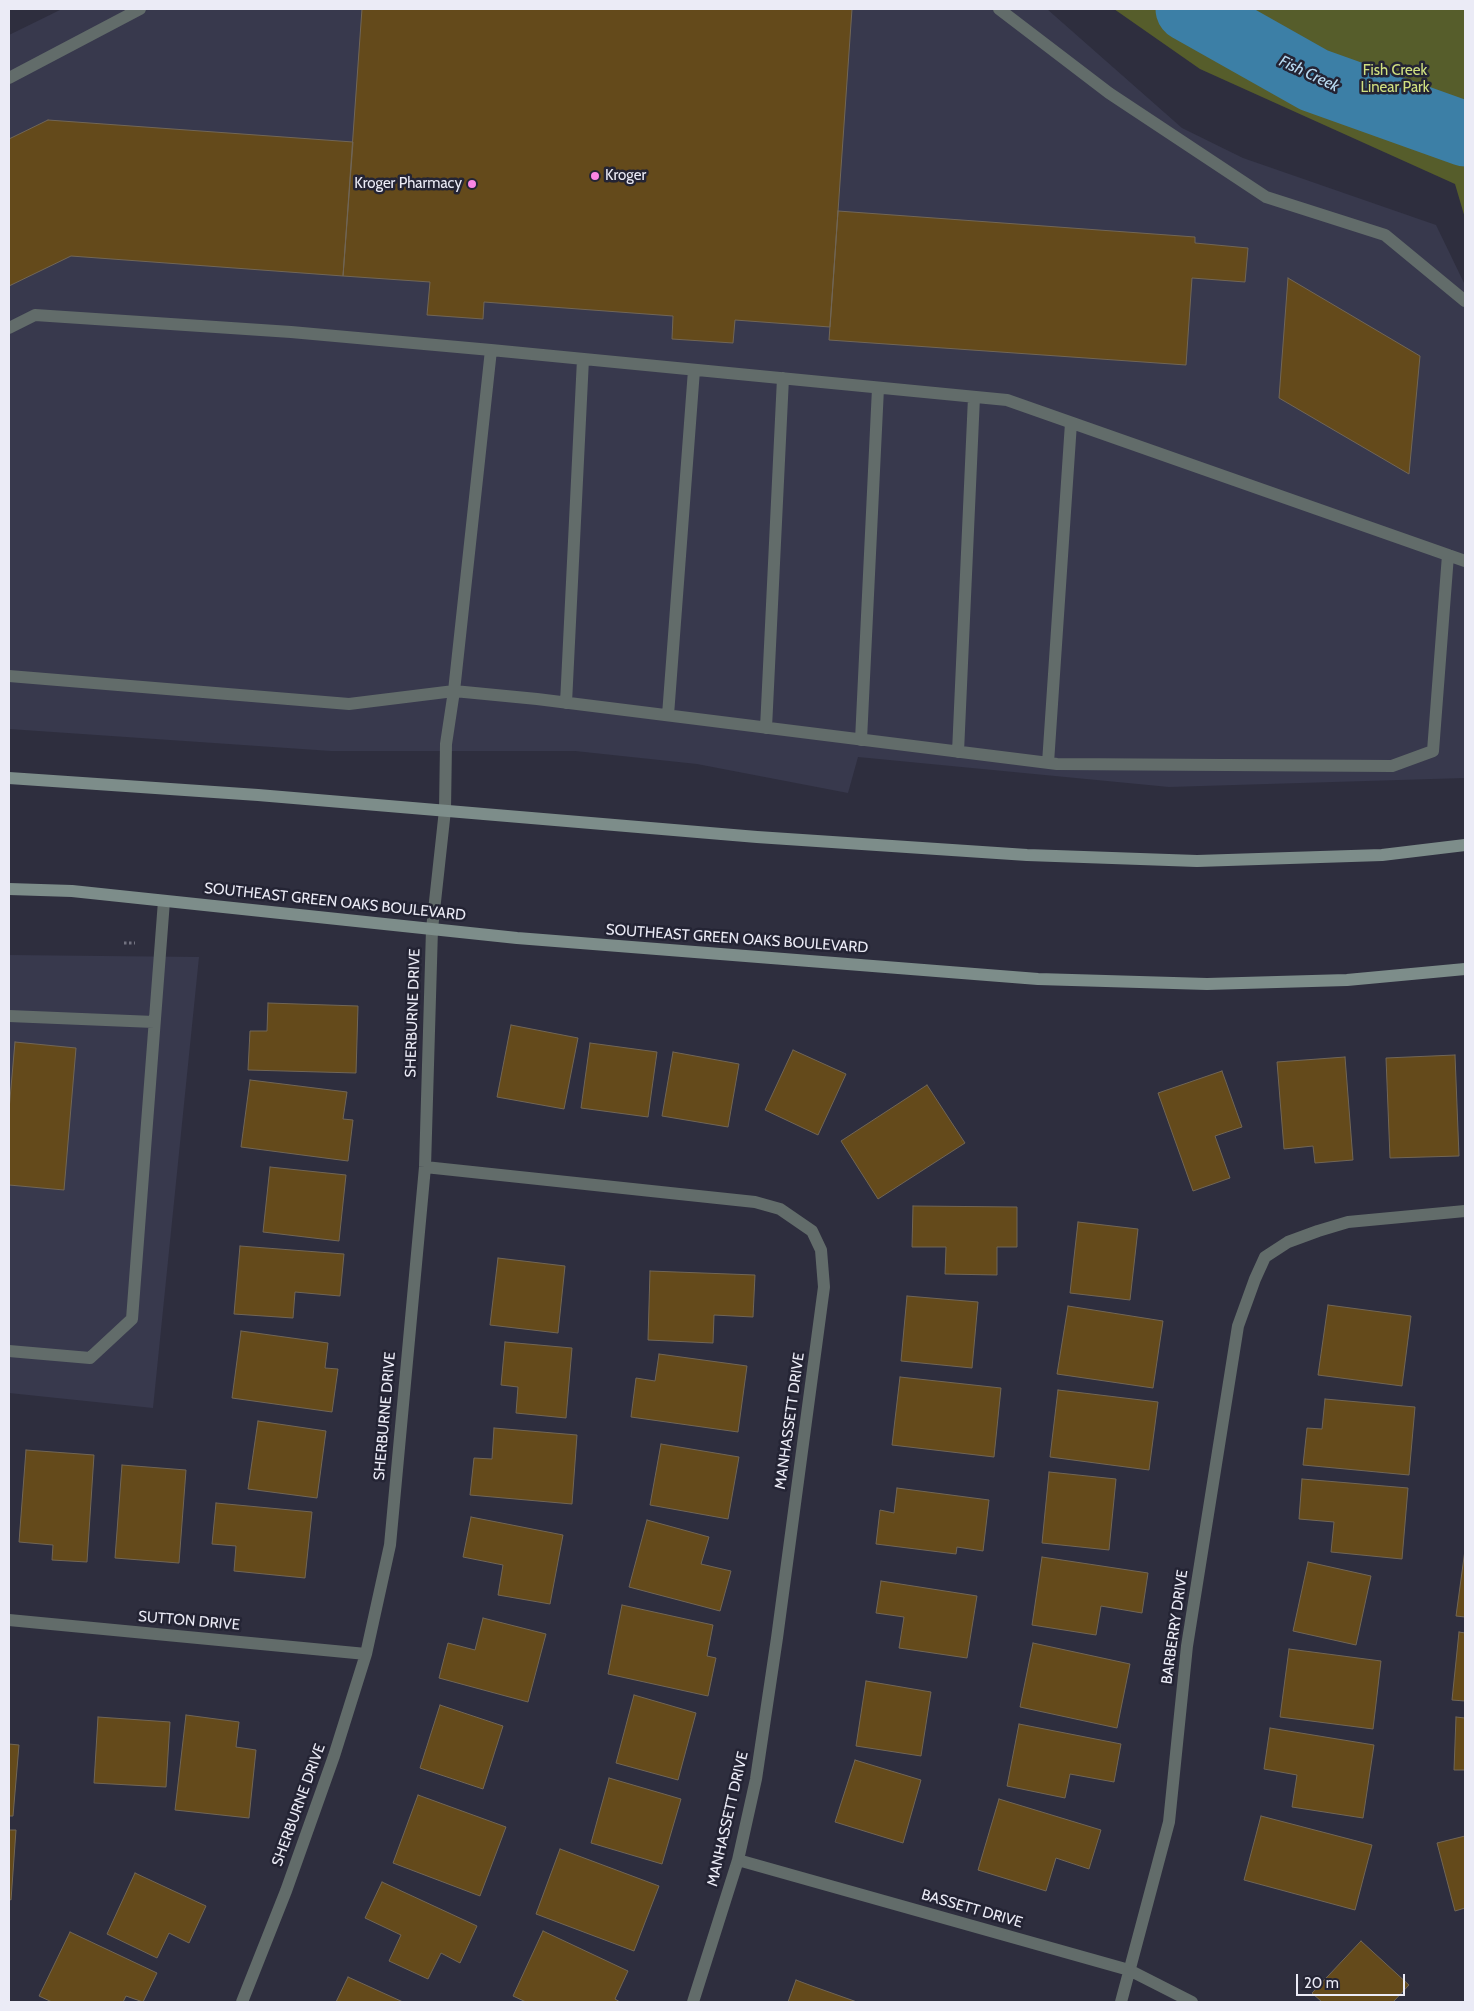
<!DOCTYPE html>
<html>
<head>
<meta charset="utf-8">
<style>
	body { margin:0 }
	#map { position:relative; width:1474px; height:2011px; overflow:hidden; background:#2e2e3e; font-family:Cabin,sans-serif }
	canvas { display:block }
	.frame { position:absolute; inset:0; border:10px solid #ebebf6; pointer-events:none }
	.scale { position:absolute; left:1296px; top:1974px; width:109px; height:22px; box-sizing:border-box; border:2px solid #ebebf6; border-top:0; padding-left:6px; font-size:15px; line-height:18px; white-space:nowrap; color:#ebebf6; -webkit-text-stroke:4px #242434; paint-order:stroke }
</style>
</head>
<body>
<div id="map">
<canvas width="1474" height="2011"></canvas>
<div class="frame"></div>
<div class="scale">20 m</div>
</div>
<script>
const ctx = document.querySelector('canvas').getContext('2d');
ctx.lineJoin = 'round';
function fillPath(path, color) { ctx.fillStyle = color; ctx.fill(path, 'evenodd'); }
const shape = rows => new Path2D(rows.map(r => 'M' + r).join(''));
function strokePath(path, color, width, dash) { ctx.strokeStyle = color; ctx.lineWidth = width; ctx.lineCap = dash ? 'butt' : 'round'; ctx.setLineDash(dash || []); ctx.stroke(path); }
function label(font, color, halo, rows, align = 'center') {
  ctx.font = font + ' Cabin,sans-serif'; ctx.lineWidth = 5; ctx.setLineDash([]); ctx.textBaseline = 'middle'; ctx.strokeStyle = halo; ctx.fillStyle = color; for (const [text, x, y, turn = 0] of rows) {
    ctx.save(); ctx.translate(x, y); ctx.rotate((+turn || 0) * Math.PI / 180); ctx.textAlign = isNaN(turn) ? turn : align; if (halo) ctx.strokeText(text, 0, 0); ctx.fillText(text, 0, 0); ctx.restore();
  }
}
const built = shape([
	[62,9,1047,9,1182,128,1243,158,1436,225,1465,285,1465,778,1169,787,858,757,848,793,697,764,575,751,331,751,9,729,9,35],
	[9,955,199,957,153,1408,9,1393]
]);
const green = shape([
	[1114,9,1465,9,1465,218,1455,184,1200,69]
]);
const river = shape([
	[1188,9,1314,80,1465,134]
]);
const building = shape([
	[362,9,852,9,830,327,735,320,733,343,672,339,673,316,484,302,483,319,427,315,430,282,343,276,362,9],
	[48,120,353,142,343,276,71,256,9,286,9,139,48,120],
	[838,211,1195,237,1195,243,1248,248,1245,282,1192,278,1186,365,829,340,838,211],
	[1288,278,1420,356,1409,474,1279,398,1288,278],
	[268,1003,358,1006,356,1073,248,1070,250,1031,267,1031,268,1003],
	[511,1025,578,1038,564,1109,497,1097,511,1025],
	[15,1042,76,1048,64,1190,9,1185,9,1110,15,1042],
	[590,1043,657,1052,648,1117,581,1108,590,1043],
	[793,1050,846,1074,818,1135,765,1110,793,1050],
	[673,1052,739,1064,728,1127,662,1116,673,1052],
	[1455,1055,1459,1156,1390,1158,1386,1058,1455,1055],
	[1345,1057,1353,1160,1315,1163,1313,1146,1284,1149,1277,1062,1345,1057],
	[1222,1071,1242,1127,1215,1136,1230,1178,1193,1191,1158,1093,1222,1071],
	[250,1080,347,1092,343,1119,353,1120,348,1161,241,1147,250,1080],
	[927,1085,965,1143,878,1199,841,1141,927,1085],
	[270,1167,346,1175,339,1241,263,1232,270,1167],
	[913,1206,1017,1207,1017,1247,997,1247,997,1275,945,1274,946,1247,912,1247,913,1206],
	[1078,1222,1138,1229,1130,1300,1070,1293,1078,1222],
	[240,1246,344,1254,340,1296,295,1292,293,1318,234,1314,240,1246],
	[498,1258,565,1266,558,1333,490,1325,498,1258],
	[650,1271,755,1275,753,1317,714,1315,713,1343,648,1340,650,1271],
	[907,1296,978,1302,972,1368,901,1361,907,1296],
	[1328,1305,1411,1316,1402,1386,1318,1375,1328,1305],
	[1068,1306,1163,1321,1153,1388,1057,1374,1068,1306],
	[241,1331,328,1343,325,1368,338,1369,332,1412,232,1398,241,1331],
	[505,1342,572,1348,566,1418,516,1413,518,1387,501,1385,505,1342],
	[659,1354,747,1366,738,1432,631,1417,636,1378,655,1381,659,1354],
	[900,1377,1001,1388,994,1457,892,1445,900,1377],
	[1058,1390,1158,1402,1149,1470,1050,1457,1058,1390],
	[1325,1399,1415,1407,1409,1475,1303,1465,1307,1428,1322,1429,1325,1399],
	[258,1421,326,1431,317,1498,248,1489,258,1421],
	[494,1428,577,1435,572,1504,470,1495,474,1458,492,1459,494,1428],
	[661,1444,739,1457,728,1519,650,1505,661,1444],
	[26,1450,94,1455,87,1562,52,1560,53,1545,19,1542,26,1450],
	[122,1465,186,1470,179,1563,115,1558,122,1465],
	[1049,1472,1116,1479,1109,1550,1042,1543,1049,1472],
	[1302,1479,1408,1488,1402,1559,1331,1552,1334,1522,1299,1519,1302,1479],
	[897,1488,989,1500,983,1551,957,1547,956,1554,876,1544,880,1510,894,1513,897,1488],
	[216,1503,312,1512,305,1578,234,1571,236,1546,212,1544,216,1503],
	[471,1517,563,1535,550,1604,498,1595,503,1565,463,1557,471,1517],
	[647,1520,709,1537,701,1564,731,1571,720,1611,629,1587,647,1520],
	[1465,1550,1465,1617,1456,1616,1465,1550],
	[1042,1557,1148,1573,1142,1613,1101,1606,1096,1635,1032,1625,1042,1557],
	[1308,1562,1371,1576,1356,1645,1293,1631,1308,1562],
	[881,1581,977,1596,967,1658,899,1648,904,1617,876,1613,881,1581],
	[622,1605,713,1625,707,1656,716,1658,708,1696,608,1674,622,1605],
	[483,1618,546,1634,528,1702,439,1678,448,1643,475,1650,483,1618],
	[1459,1632,1465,1633,1465,1701,1452,1700,1459,1632],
	[1033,1643,1130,1664,1117,1728,1020,1707,1033,1643],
	[1289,1649,1381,1661,1373,1729,1280,1717,1289,1649],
	[866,1681,931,1692,921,1756,856,1746,866,1681],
	[634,1695,696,1713,678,1780,616,1763,634,1695],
	[440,1705,503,1726,483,1789,420,1768,440,1705],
	[186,1715,239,1722,236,1747,256,1750,249,1818,175,1810,186,1715],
	[98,1717,170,1722,166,1787,94,1783,98,1717],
	[1456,1717,1465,1718,1465,1770,1454,1770,1456,1717],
	[1019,1724,1121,1744,1114,1782,1070,1774,1065,1798,1007,1786,1019,1724],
	[1270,1728,1374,1745,1363,1818,1292,1807,1297,1775,1264,1769,1270,1728],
	[9,1744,19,1745,13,1816,9,1816,9,1744],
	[855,1760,921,1780,903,1843,835,1822,855,1760],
	[609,1778,681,1799,662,1864,591,1843,609,1778],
	[418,1795,506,1827,480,1896,393,1863,418,1795],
	[999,1799,1101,1830,1089,1869,1056,1858,1046,1891,978,1870,999,1799],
	[1261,1816,1372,1845,1355,1910,1244,1880,1261,1816],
	[9,1830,16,1830,11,1900,9,1899,9,1830],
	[1465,1836,1465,1908,1455,1911,1437,1843,1465,1836],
	[560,1849,659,1886,634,1951,536,1914,560,1849],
	[135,1873,206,1906,189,1943,169,1933,157,1958,107,1934,135,1873],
	[382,1882,477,1926,460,1963,441,1953,428,1979,389,1961,401,1935,365,1918,382,1882],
	[543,1931,628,1971,615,1999,620,2002,526,2002,513,1996,543,1931],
	[70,1932,157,1973,143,2002,126,1996,123,2002,52,2002,39,1996,70,1932],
	[1361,1941,1409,1985,1393,2002,1322,2002,1312,1993,1361,1941],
	[348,1977,403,2002,336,2002,348,1977],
	[796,1980,812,1986,857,2002,788,2002,796,1980]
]);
const path = shape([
	[124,943,135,943]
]);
const service = shape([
	[999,9,1109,93,1266,197,1385,235,1465,301],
	[9,78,140,9],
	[9,328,35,315,291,332,491,350,454,691,446,744,445,810],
	[491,350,1007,400,1465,561],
	[9,676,349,704,454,691,537,699,1057,764,1392,766,1433,751,1448,555],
	[566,703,583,359],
	[668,715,694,370],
	[766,728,783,378],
	[861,740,878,388],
	[958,752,974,397],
	[1048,763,1071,423],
	[9,1016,154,1022],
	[9,1351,90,1358,132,1319,164,901]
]);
const minor = shape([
	[425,1167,755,1202,780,1209,812,1231,821,1250,824,1287,777,1638,756,1779,738,1860,693,2002],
	[9,1620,366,1654],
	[738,1860,1129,1970,1192,2002],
	[242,2002,286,1891,334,1756,366,1654,390,1545,425,1167,432,929,445,810],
	[1121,2002,1169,1822,1187,1646,1238,1326,1255,1279,1265,1257,1288,1242,1318,1231,1348,1222,1465,1211]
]);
const secondary = shape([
	[9,778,258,795,757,837,1027,855,1197,861,1382,855,1465,845],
	[9,889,72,891,517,938,1038,979,1207,984,1347,980,1465,969]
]);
const markers = [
	[595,176,5,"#fb86e5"],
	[472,184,5,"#fb86e5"]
];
const parkNames = [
	["Fish Creek",1395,71],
	["Linear Park",1395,88]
];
const poiNames = [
	["Kroger",605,176],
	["Kroger Pharmacy",462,184,"right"]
];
const streetNames = [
	["SOUTHEAST GREEN OAKS BOULEVARD",335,902,6],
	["SOUTHEAST GREEN OAKS BOULEVARD",737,939,4],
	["SHERBURNE DRIVE",413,1013,-88],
	["SHERBURNE DRIVE",385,1416,-85],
	["MANHASSETT DRIVE",790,1421,-82],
	["SUTTON DRIVE",189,1621,5],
	["BARBERRY DRIVE",1175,1627,-82],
	["SHERBURNE DRIVE",299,1805,-70],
	["MANHASSETT DRIVE",728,1819,-77],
	["BASSETT DRIVE",972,1909,16]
];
const waterNames = [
	["Fish Creek",1309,74,25]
];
fillPath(built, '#38394d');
fillPath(green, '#565d2b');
strokePath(river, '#3c7fa6', 65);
fillPath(building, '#644a1b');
strokePath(building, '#716656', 1);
strokePath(path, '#727280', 3, [2.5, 2.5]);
strokePath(service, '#626c6a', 12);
strokePath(minor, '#626c6a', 12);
strokePath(secondary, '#7d8d8a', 12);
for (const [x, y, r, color] of markers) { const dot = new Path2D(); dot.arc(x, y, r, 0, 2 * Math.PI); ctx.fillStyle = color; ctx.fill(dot); strokePath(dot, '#242434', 2); }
label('15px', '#d1e080', '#242434', parkNames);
label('15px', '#ebebf6', '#242434', poiNames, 'left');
label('15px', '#ebebf6', '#242434', streetNames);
label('italic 16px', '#b9dbf2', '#242434', waterNames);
</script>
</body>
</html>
